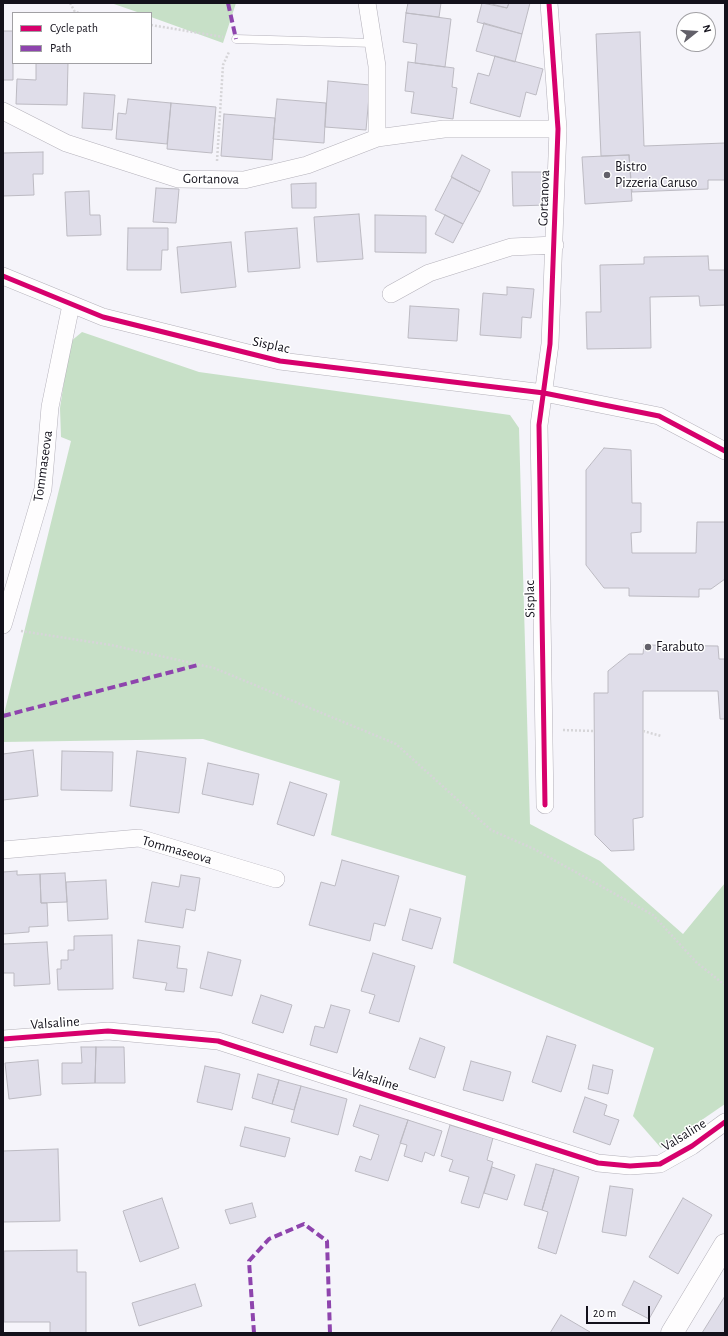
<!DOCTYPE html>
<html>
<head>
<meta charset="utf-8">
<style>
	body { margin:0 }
	#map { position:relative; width:728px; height:1336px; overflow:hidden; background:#f5f4fa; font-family:"Alegreya Sans",sans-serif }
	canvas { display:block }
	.frame { position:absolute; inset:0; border:4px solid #13111b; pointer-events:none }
	.legend { position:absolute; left:12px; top:12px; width:140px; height:52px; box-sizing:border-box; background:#fff; border:1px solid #a1a0a4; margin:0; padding:5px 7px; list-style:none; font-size:12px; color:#13111b }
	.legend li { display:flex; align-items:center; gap:8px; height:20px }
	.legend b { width:20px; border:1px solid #a1a0a4 }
	.north { position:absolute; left:676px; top:12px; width:40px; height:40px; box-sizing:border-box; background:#fff; border:1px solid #a1a0a4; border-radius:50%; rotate:73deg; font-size:11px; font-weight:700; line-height:16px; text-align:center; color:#13111b }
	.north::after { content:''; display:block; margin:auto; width:14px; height:18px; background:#626069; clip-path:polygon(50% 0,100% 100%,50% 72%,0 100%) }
	.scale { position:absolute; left:586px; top:1306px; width:64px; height:18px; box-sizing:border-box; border:2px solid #13111b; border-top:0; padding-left:5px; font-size:12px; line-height:14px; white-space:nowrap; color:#13111b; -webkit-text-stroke:3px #fff; paint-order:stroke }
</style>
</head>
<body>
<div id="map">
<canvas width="728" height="1336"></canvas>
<div class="frame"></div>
<ul class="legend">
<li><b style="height:5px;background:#d6006c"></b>Cycle path</li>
<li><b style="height:5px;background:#8e44ad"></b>Path</li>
</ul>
<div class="north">N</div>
<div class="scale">20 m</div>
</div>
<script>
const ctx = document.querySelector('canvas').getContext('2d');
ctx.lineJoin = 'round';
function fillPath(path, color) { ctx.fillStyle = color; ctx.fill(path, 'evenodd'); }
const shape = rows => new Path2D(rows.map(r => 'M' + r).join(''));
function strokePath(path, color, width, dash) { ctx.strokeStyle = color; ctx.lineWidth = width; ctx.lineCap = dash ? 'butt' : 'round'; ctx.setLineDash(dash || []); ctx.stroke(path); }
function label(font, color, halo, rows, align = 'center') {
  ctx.font = font + ' "Alegreya Sans",sans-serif'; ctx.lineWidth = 3; ctx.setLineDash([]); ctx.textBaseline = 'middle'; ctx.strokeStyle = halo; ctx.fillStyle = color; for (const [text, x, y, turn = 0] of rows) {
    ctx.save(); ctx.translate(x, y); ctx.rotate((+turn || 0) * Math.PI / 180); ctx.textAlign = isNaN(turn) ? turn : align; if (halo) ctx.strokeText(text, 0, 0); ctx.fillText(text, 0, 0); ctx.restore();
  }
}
const green = shape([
	[111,3,236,3,223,43,151,17,151,13,140,13],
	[82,332,199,372,510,415,519,428,530,824,600,861,683,934,725,883,725,1104,661,1148,633,1116,654,1048,453,963,466,876,331,835,340,781,203,739,3,742,3,718,71,441,61,437,60,408,70,342]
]);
const building = shape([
	[408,3,441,3,439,17,406,13,408,3],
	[482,3,507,8,509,3,530,3,522,34,477,22,482,3],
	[488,3,509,3,507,8,488,3],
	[406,13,451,19,445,67,415,63,417,44,403,42,406,13],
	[484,23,522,34,515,62,476,51,484,23],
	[3,31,13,31,13,80,3,80,3,31],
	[640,32,644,146,725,143,725,180,708,180,708,189,632,192,629,155,601,156,596,34,640,32],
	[495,56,543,69,536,95,526,92,520,117,470,103,478,73,489,76,495,56],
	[408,62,454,68,452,87,457,88,453,119,411,113,414,92,405,91,408,62],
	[36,63,68,63,67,105,16,104,17,79,36,80,36,63],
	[328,81,370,85,366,130,325,127,328,81],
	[84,93,115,95,112,130,82,128,84,93],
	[128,99,171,103,167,144,116,139,118,113,126,114,128,99],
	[277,99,326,103,324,143,273,139,277,99],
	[171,103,216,107,212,153,167,149,171,103],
	[224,114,275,118,272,160,221,156,224,114],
	[43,152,43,174,33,174,34,195,3,196,3,153,43,152],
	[462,155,490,170,480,192,451,177,462,155],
	[629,155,632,201,585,204,582,157,629,155],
	[512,172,546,172,547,205,513,206,512,172],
	[452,177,480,192,463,224,435,210,452,177],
	[316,183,316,208,292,208,291,184,316,183],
	[156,188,179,189,176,223,153,222,156,188],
	[89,191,90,215,100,215,101,235,67,236,65,192,89,191],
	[359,214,363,259,317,262,314,217,359,214],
	[375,215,426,216,426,253,375,252,375,215],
	[445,215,463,224,453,243,435,234,445,215],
	[128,228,168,228,168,250,162,250,161,270,127,270,128,228],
	[297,228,300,268,248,272,245,232,297,228],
	[231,242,236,287,181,293,177,247,231,242],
	[708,256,709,270,725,270,725,305,700,306,699,296,650,297,651,348,587,349,586,312,601,312,600,265,644,264,644,257,708,256],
	[507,287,534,289,531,318,522,317,521,338,480,335,483,293,507,295,507,287],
	[410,306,459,309,457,341,408,338,410,306],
	[604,448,631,450,632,503,641,503,641,532,631,533,632,553,696,553,697,522,725,522,725,579,711,589,699,589,699,597,629,596,629,588,604,588,586,565,586,470,604,448],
	[644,645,718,646,719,659,725,659,725,719,720,719,718,691,643,691,643,817,633,819,634,850,611,851,595,835,594,693,608,693,608,671,629,654,643,654,644,645],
	[33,750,38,796,3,800,3,754,33,750],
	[62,751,113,752,112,791,61,790,62,751],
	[137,751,186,758,179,813,130,806,137,751],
	[208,763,259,774,253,805,202,794,208,763],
	[290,782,327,794,314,836,277,824,290,782],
	[342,860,399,876,385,926,374,923,370,941,309,925,321,882,335,886,342,860],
	[17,871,17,875,40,874,41,903,47,903,48,926,29,927,29,932,3,934,3,872,17,871],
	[65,873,67,902,41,903,40,874,65,873],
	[181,875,200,878,195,911,186,909,183,928,145,922,152,882,179,887,181,875],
	[106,880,108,919,68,921,66,882,106,880],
	[410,909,441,918,432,949,402,940,410,909],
	[112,935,113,989,58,990,57,969,61,969,61,960,68,960,68,950,74,950,74,936,112,935],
	[138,940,180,946,177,968,187,969,184,992,165,990,167,983,133,978,138,940],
	[47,942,50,984,14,986,14,973,3,973,3,944,47,942],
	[208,952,241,960,232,996,200,988,208,952],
	[373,953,415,966,399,1022,369,1013,375,995,361,991,373,953],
	[261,995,292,1005,283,1033,252,1023,261,995],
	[331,1005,350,1010,337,1053,310,1045,315,1026,324,1028,331,1005],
	[547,1036,576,1045,561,1092,532,1082,547,1036],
	[420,1038,445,1047,435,1078,409,1069,420,1038],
	[81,1047,96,1047,95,1083,62,1084,62,1063,82,1063,81,1047],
	[96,1047,124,1047,125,1083,95,1083,96,1047],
	[38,1060,41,1095,9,1099,5,1063,38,1060],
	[471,1061,511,1072,503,1101,463,1090,471,1061],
	[593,1065,613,1070,608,1094,588,1089,593,1065],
	[205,1066,240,1074,232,1110,197,1102,205,1066],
	[258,1074,279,1080,272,1104,252,1098,258,1074],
	[279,1080,301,1086,294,1110,272,1104,279,1080],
	[301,1086,347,1099,338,1135,291,1122,301,1086],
	[585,1097,607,1105,604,1115,619,1120,610,1145,573,1132,585,1097],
	[360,1105,408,1120,388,1181,355,1171,360,1156,371,1160,379,1135,353,1126,360,1105],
	[408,1120,442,1131,434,1156,425,1152,422,1162,404,1156,407,1145,400,1143,408,1120],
	[450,1125,493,1138,487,1160,493,1162,479,1208,461,1203,469,1177,449,1171,453,1160,441,1156,450,1125],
	[245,1127,290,1138,285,1157,240,1146,245,1127],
	[58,1149,60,1221,3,1222,3,1151,58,1149],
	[536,1164,554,1169,542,1210,524,1205,536,1164],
	[492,1167,515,1175,507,1200,484,1193,492,1167],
	[554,1169,579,1177,556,1254,538,1248,548,1212,542,1210,554,1169],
	[610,1186,633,1189,626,1236,602,1232,610,1186],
	[162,1198,179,1248,140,1262,123,1211,162,1198],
	[683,1198,712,1215,678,1274,649,1257,683,1198],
	[252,1203,256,1217,230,1224,225,1210,252,1203],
	[77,1250,77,1272,86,1272,86,1333,50,1333,50,1322,4,1322,4,1251,77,1250],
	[634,1281,662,1296,649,1319,622,1305,634,1281],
	[195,1284,202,1306,139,1326,132,1303,195,1284],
	[725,1296,725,1333,702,1333,725,1296],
	[561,1315,590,1332,590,1333,550,1333,561,1315]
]);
const path = shape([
	[70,3,75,12,81,13],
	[151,25,223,37],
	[217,161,223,65,229,52],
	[21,631,111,645,214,668,396,744,491,830,534,849,653,915,697,963,725,985],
	[563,730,594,731],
	[643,731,661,736]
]);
const lane = shape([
	[236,39,373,43]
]);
const street = shape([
	[367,3,377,66,377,138],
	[3,111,66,143,178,179,244,180,307,165,377,138,444,129,558,129],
	[3,276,103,317,280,361,544,393,659,416,725,451],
	[391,294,429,273,511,247,555,245],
	[3,625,43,489,50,407,71,305],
	[545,805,539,425,550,344,558,129,549,3],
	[3,850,139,838,276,879],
	[3,1039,108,1031,218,1041,598,1163,630,1166,660,1164,692,1146,725,1122]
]);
const secondary = shape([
	[672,1333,725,1245]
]);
const quiet = shape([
	[228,3,236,39],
	[3,716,198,665],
	[254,1333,249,1261,269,1239,304,1224,327,1241,330,1333]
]);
const cycleway = shape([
	[3,276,103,317,280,361,544,393,659,416,725,451],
	[545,805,539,425,550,344,558,129,549,3],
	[3,1039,108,1031,218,1041,598,1163,630,1166,660,1164,692,1146,725,1122]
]);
const markers = [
	[607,175,4,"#626069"],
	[648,647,4,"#626069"]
];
const poiNames = [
	["Bistro",615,167],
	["Pizzeria Caruso",615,183],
	["Farabuto",656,647]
];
const streetNames = [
	["Gortanova",211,179,1],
	["Gortanova",544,198,-88],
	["Sisplac",271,345,12],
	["Tommaseova",43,466,-82],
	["Sisplac",530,599,-91],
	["Tommaseova",177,850,16],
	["Valsaline",55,1023,-4],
	["Valsaline",375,1079,18],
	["Valsaline",684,1135,-32]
];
fillPath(green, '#c7e0c7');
fillPath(building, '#dfdde9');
strokePath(building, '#bcbac2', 1);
strokePath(lane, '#b4b1ba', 9);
strokePath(street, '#b4b1ba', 18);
strokePath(secondary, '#b4b1ba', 23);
strokePath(path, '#d6d5d8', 2.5, [2, 2]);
strokePath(lane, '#fefdfe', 8);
strokePath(street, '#fefdfe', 17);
strokePath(secondary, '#fefdfe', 22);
strokePath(quiet, '#8e44ad', 4, [8, 4]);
strokePath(cycleway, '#d6006c', 5);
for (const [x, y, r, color] of markers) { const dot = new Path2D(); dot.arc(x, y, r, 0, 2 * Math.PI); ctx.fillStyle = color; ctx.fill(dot); strokePath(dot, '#fff', 1.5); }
label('14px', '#13111b', '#fff', poiNames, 'left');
label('14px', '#13111b', '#fff', streetNames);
</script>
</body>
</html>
